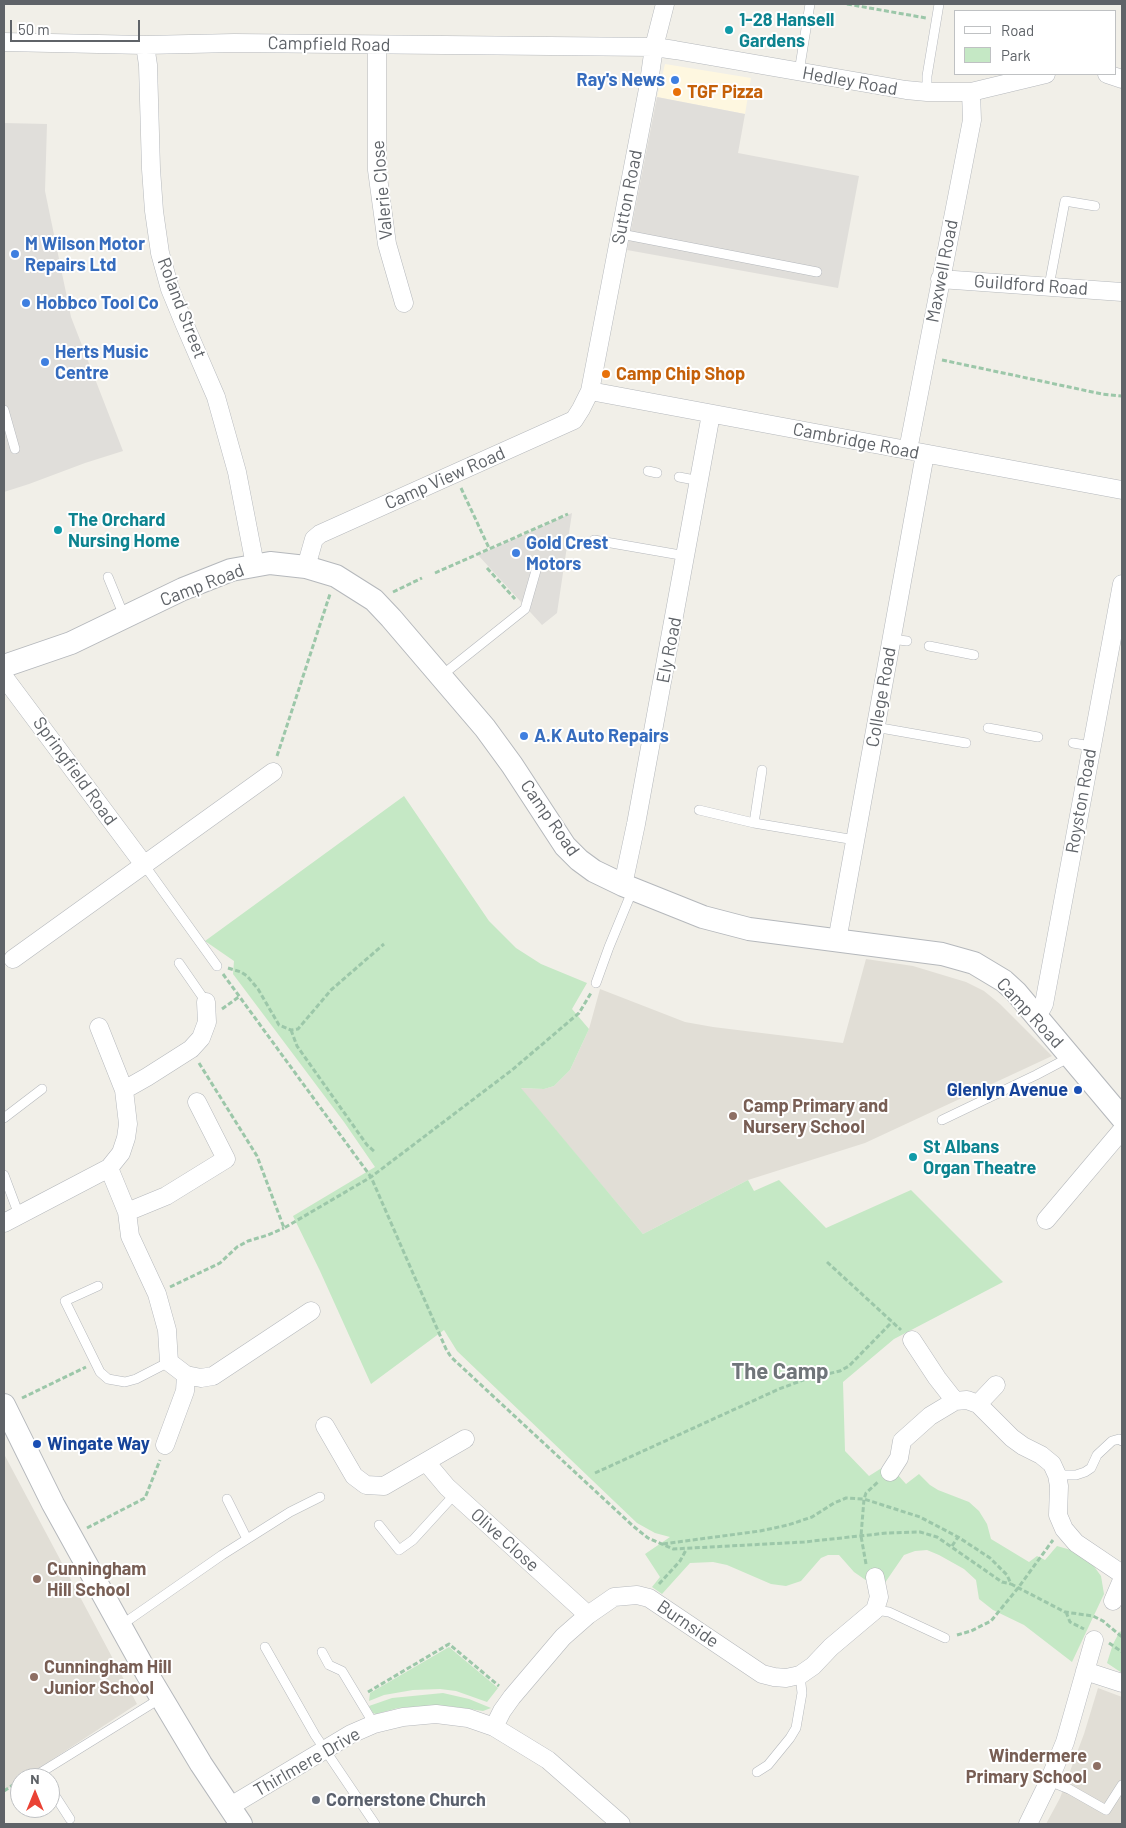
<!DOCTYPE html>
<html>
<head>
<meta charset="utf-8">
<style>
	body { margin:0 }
	#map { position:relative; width:1126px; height:1828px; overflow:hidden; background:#f1efe8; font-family:Barlow,sans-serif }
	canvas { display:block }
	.frame { position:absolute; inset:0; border:5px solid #5f6368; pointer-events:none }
	.legend { position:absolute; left:954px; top:10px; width:162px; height:65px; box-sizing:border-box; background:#fff; border:1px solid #bfc1c3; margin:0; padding:6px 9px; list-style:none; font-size:15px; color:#5f6368 }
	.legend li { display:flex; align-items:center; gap:10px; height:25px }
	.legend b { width:25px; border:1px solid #bfc1c3 }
	.north { position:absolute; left:10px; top:1768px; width:50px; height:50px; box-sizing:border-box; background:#fff; border:1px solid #bfc1c3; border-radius:50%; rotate:0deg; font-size:14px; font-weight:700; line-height:20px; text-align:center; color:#5f6368 }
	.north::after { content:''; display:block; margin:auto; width:18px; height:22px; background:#ea4335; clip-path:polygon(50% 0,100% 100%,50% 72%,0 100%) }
	.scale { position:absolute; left:10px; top:20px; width:130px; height:22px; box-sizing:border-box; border:2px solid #5f6368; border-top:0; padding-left:6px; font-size:15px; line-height:18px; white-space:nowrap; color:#5f6368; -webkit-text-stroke:4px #fff; paint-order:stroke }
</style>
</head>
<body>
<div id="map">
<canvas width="1126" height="1828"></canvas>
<div class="frame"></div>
<ul class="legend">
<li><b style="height:6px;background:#fff"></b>Road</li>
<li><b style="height:14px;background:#c5e8c5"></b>Park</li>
</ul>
<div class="north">N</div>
<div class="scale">50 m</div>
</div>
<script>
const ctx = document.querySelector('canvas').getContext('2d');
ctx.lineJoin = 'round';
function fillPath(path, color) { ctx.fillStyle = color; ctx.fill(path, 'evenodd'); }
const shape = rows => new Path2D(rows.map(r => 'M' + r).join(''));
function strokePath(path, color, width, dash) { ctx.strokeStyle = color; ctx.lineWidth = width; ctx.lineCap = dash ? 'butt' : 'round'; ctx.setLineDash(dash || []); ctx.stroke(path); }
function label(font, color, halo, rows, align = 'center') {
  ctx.font = font + ' Barlow,sans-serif'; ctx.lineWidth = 4; ctx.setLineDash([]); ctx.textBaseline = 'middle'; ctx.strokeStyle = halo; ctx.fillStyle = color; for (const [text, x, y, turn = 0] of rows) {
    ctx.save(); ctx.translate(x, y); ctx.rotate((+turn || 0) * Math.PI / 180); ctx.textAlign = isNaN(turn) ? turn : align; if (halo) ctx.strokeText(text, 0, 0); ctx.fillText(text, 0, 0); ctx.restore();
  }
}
const commercial = shape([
	[665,64,751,78,745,114,657,97]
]);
const industrial = shape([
	[657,97,745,114,738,153,859,176,838,288,627,250],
	[4,123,47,124,45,191,71,317,123,451,85,463,29,484,4,492],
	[572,513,557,613,542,625,478,555]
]);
const education = shape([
	[866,959,913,966,966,982,984,991,1000,1004,1052,1056,865,1143,748,1180,643,1234,520,1088,544,1089,554,1086,570,1070,589,1029,600,989,685,1022,713,1027,843,1043],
	[4,1454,137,1704,24,1778,20,1778,20,1781,4,1791],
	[1098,1688,1122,1697,1122,1824,1046,1824,1060,1798,1084,1734]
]);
const green = shape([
	[404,796,489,921,516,948,541,964,587,983,572,1009,589,1029,570,1070,554,1086,544,1089,521,1088,643,1234,748,1180,754,1191,779,1180,826,1228,911,1190,1003,1282,894,1339,843,1382,845,1451,869,1476,888,1464,906,1484,919,1474,930,1485,938,1490,969,1502,979,1511,987,1524,991,1539,1029,1562,1037,1556,1045,1560,1057,1546,1085,1554,1101,1576,1104,1594,1072,1662,1024,1625,993,1610,979,1599,976,1580,964,1569,939,1555,927,1550,915,1551,904,1555,880,1590,854,1572,839,1555,828,1555,821,1558,801,1581,786,1586,771,1584,727,1565,713,1562,690,1563,662,1594,652,1587,660,1577,645,1554,670,1537,655,1533,637,1523,457,1351,444,1330,371,1384,320,1271,293,1216,375,1167,344,1122,233,974,234,961,205,941],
	[1120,1631,1122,1633,1122,1673,1107,1663,1113,1644],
	[449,1647,498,1688,487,1702,456,1691,440,1689,413,1690,384,1695,369,1701,370,1693],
	[443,1693,469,1699,491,1708,483,1711,448,1706,424,1706,398,1708,376,1714,373,1713,369,1706,392,1698]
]);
const path = shape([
	[847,4,926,18],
	[942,360,1102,394,1122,396],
	[461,488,489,548],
	[487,568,515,599],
	[435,573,568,514],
	[393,592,422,578],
	[277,756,330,594],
	[228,968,241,972,247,976,258,989,279,1025,291,1030,298,1029,331,990,384,944],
	[223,974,371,1177,446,1349,451,1357,633,1526,648,1538,673,1549,804,1542,887,1533,920,1532,937,1537,1002,1582,1011,1584],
	[222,1009,240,996],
	[291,1030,297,1046,367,1145,375,1152],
	[199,1063,257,1156,284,1228,371,1177,512,1070,579,1013,591,993],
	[827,1262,901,1330],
	[170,1287,220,1263,237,1247,248,1241,268,1235,284,1228],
	[22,1398,86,1367],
	[595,1473,779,1389,806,1379,840,1371,849,1366,892,1322],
	[87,1528,145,1498,160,1460],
	[663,1544,760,1531,788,1525,812,1517,834,1503,846,1498,864,1499,920,1517,958,1537,990,1558,1007,1575,1011,1584,1065,1612,1093,1616,1103,1621,1122,1637],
	[952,1546,958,1537],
	[866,1564,861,1536,864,1499,866,1493,879,1481],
	[659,1584,680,1561,686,1550],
	[1066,1612,1070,1622,1084,1629],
	[957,1635,971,1631,991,1621,1018,1588,1053,1540],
	[1109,1643,1122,1652],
	[368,1692,449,1644,499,1686],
	[4,1791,20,1780]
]);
const service = shape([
	[799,72,810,4],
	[927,92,927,76,939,4],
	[621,234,817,272],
	[1049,286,1065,201,1095,206],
	[4,410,15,449],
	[648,471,657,473],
	[679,477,700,481],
	[594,540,686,556],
	[108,577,124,616],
	[891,639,907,641],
	[929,646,974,655],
	[441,676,525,609,537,567],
	[875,727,966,743],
	[988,728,1038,737],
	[1073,743,1091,746],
	[699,810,754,823,762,770],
	[754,823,855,840],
	[145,866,217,966],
	[179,963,206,1002],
	[596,983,609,947,633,889],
	[4,1118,42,1089],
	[942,1120,1036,1075,1070,1057],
	[4,1175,19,1215],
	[98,1286,65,1301,100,1372,108,1379,125,1382,136,1379,169,1362],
	[1057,1475,1076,1475,1085,1472,1091,1468,1097,1455,1112,1441,1119,1439,1122,1441],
	[227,1499,247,1539],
	[379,1525,399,1550,413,1540,455,1494],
	[875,1610,889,1612,945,1638],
	[120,1626,222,1555,290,1512,320,1497],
	[265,1647,315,1735,375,1824],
	[322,1652,329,1665,342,1671,374,1724],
	[757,1772,768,1765,790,1738,796,1728,802,1693,800,1675],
	[44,1778,40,1773,161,1698],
	[1049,1781,1069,1789,1106,1810,1122,1785],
	[50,1788,70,1819]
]);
const minor = shape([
	[4,42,145,45,234,43,654,47,675,50,906,90,927,92,971,92,1046,74],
	[145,45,148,65,151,169,154,211,160,253,170,289,184,323,216,397,237,472,255,565],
	[377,45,377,170,387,244,404,303],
	[1107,74,1122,79],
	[940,279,1122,292],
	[590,391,1122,490],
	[908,450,972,120,971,92],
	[306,567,314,539,320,534,574,420,581,409,590,391,648,89,654,47,665,4],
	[4,677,145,866],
	[623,885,636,824,711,414],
	[837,941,925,454],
	[13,959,273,772],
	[1034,1014,1042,1008,1044,1004,1122,584],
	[99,1027,124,1090],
	[109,1168,127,1212,130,1236,157,1294,167,1330,169,1362,186,1375,201,1378,213,1376,311,1311],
	[127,1212,166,1196,226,1159,197,1102],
	[1046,1220,1122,1130],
	[4,1223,109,1168,121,1153,126,1138,128,1124,124,1090,147,1077,191,1049,201,1038,207,1022,206,1002],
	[912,1340,937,1378,955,1401,967,1400,978,1404,1012,1438,1023,1446,1041,1455,1052,1464,1057,1475,1059,1486,1058,1515,1064,1529,1076,1543,1122,1574],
	[978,1404,996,1385],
	[325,1426,354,1476,366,1485,384,1486,465,1439],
	[165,1445,185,1391,186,1375],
	[426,1462,447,1487,588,1615],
	[890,1472,899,1458,902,1441,930,1416,955,1401],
	[1113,1601,1122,1580],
	[1085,1671,1122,1683],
	[494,1727,502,1711,512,1697,563,1637,588,1615,614,1597,637,1595,649,1598,762,1674,774,1677,786,1678,800,1675,813,1666,831,1647,875,1610,879,1597,875,1577],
	[229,1807,351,1734,374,1724,403,1717,436,1714,468,1718,494,1727,548,1760,621,1824],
	[1028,1824,1049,1781,1065,1742,1094,1640]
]);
const tertiary = shape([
	[4,666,71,643,183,589,231,570,270,563,306,567,336,576,374,600,391,618,485,728,512,765,565,846,579,860,594,871,623,885,703,917,749,929,942,954,974,963,1004,981,1016,992,1122,1118],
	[4,1405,53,1504,146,1672,201,1764,241,1824]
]);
const markers = [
	[729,30,5,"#0f9aa8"],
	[675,80,5,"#3f7fe0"],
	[677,92,5,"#e8710a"],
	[15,254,5,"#3f7fe0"],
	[26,303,5,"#3f7fe0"],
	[45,362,5,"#3f7fe0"],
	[606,374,5,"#e8710a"],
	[58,530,5,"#0f9aa8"],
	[516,553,5,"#3f7fe0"],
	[524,736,5,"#3f7fe0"],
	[1078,1090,5,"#1a4fb4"],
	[733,1116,5,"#8d6e63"],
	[913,1157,5,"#0f9aa8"],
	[37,1444,5,"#1a4fb4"],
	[37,1579,5,"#8d6e63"],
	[34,1677,5,"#8d6e63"],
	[1097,1766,5,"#8d6e63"],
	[316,1800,5,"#6b7280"]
];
const cultureNames = [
	["1-28 Hansell",739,20],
	["Gardens",739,41],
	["The Orchard",68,520],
	["Nursing Home",68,541],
	["St Albans",923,1147],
	["Organ Theatre",923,1168]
];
const streetNames = [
	["Campfield Road",329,44,1],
	["Hedley Road",850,81,10],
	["Valerie Close",382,190,-95],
	["Sutton Road",627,197,-79],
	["Maxwell Road",942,271,-79],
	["Guildford Road",1031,285,4],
	["Roland Street",182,308,69],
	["Cambridge Road",856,441,11],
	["Camp View Road",445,478,-24],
	["Camp Road",202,585,-21],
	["Ely Road",669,650,-79],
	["College Road",881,697,-80],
	["Springfield Road",75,771,54],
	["Royston Road",1081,801,-80],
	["Camp Road",550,818,55],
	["Camp Road",1030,1013,47],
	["Olive Close",505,1540,42],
	["Burnside",688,1624,34],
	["Thirlmere Drive",307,1762,-30]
];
const shopNames = [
	["Ray's News",665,80,"right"],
	["M Wilson Motor",25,244],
	["Repairs Ltd",25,265],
	["Hobbco Tool Co",36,303],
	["Herts Music",55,352],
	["Centre",55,373],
	["Gold Crest",526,543],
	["Motors",526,564],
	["A.K Auto Repairs",534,736]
];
const foodNames = [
	["TGF Pizza",687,92],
	["Camp Chip Shop",616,374]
];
const transitNames = [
	["Glenlyn Avenue",1068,1090],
	["Wingate Way",47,1444,"left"]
];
const educationNames = [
	["Camp Primary and",743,1106],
	["Nursery School",743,1127],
	["Cunningham",47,1569],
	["Hill School",47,1590],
	["Cunningham Hill",44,1667],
	["Junior School",44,1688],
	["Windermere",1087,1756,"right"],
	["Primary School",1087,1777,"right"]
];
const worshipNames = [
	["Cornerstone Church",326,1800]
];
const districtNames = [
	["The Camp",780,1372]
];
fillPath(commercial, '#fef7e0');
fillPath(industrial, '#e0deda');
fillPath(education, '#e1ded6');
fillPath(green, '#c5e8c5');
strokePath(service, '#b5b8bc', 10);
strokePath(minor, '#b5b8bc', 19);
strokePath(tertiary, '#b5b8bc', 24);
strokePath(path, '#9cc7a9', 3, [5, 2.5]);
strokePath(service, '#fff', 9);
strokePath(minor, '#fff', 18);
strokePath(tertiary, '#fff', 22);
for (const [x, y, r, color] of markers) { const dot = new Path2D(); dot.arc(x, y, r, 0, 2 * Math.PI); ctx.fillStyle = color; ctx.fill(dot); strokePath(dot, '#fff', 2); }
label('bold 18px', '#0d838f', '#fff', cultureNames, 'left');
label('18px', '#5f6368', '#fff', streetNames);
label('bold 18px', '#366cbe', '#fff', shopNames, 'left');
label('bold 18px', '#c56008', '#fff', foodNames, 'left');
label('bold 18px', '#164399', '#fff', transitNames, 'right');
label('bold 18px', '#785e54', '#fff', educationNames, 'left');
label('bold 18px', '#5b616d', '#fff', worshipNames, 'left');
label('bold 22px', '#70757a', '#fff', districtNames);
</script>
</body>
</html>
